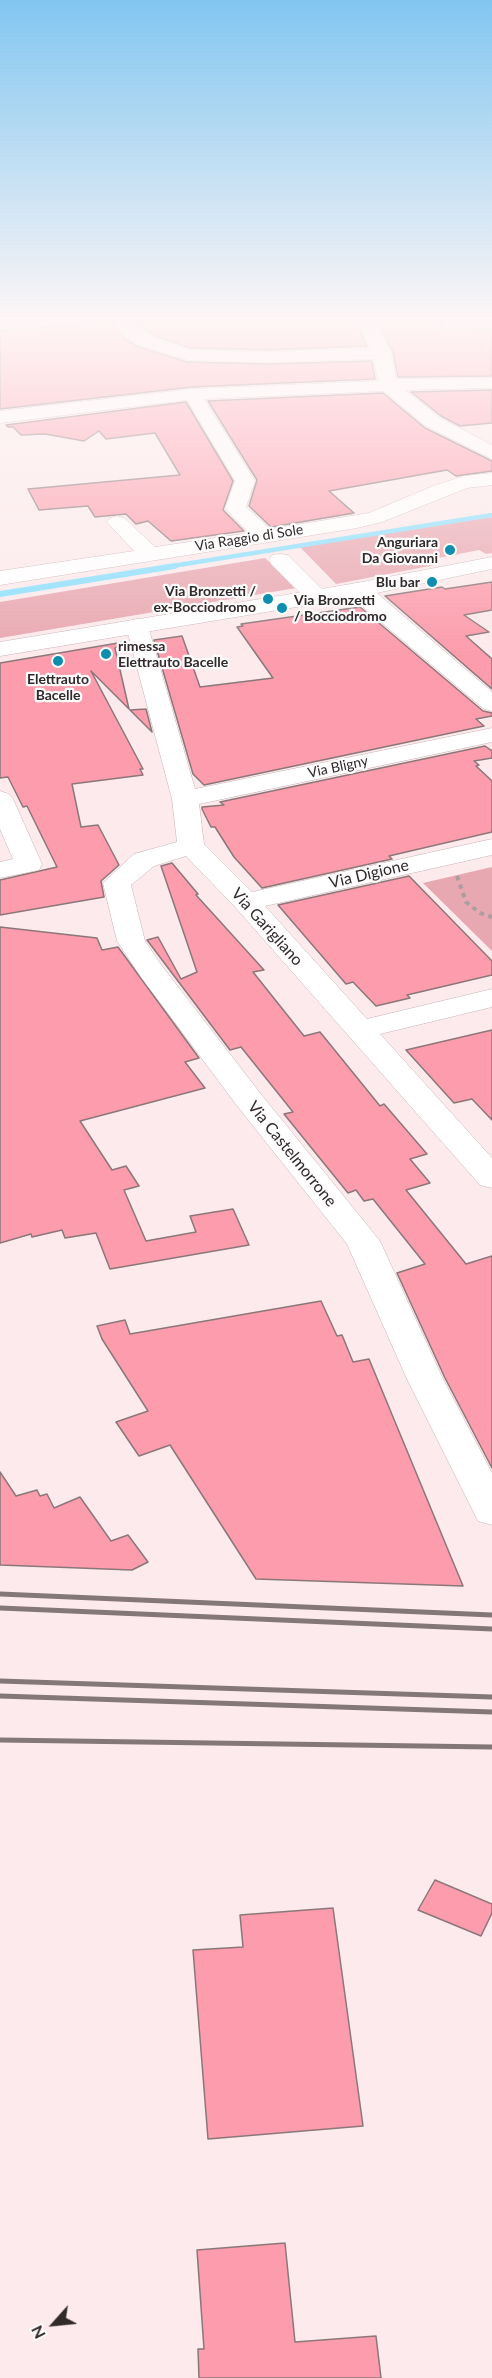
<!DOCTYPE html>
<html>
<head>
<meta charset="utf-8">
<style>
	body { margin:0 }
	#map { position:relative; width:492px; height:2378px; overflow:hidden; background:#fceaec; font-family:Lato,sans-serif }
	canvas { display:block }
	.north { position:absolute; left:24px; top:2294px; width:60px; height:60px; -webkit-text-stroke:4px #fcfcfc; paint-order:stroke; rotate:243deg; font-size:16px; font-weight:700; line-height:24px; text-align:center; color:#31292a }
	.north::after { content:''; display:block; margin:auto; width:21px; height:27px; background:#31292a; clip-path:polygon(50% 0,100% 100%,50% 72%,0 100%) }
</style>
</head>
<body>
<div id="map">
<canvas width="492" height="2378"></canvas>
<div class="north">N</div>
</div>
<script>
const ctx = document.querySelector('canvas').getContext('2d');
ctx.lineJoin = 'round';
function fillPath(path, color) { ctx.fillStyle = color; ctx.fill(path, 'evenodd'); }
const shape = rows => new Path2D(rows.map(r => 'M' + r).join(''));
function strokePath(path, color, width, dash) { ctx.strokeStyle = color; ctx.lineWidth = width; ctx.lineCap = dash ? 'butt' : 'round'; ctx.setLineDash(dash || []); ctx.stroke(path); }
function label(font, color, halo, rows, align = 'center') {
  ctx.font = font + ' Lato,sans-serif'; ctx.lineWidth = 4.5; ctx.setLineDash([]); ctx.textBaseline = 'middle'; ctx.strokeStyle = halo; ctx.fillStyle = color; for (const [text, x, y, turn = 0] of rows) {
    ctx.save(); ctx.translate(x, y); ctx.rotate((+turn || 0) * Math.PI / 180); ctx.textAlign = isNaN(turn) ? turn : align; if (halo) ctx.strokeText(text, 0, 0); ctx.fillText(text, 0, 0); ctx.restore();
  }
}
const green = shape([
	[492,517,492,553,486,554,479,550,433,559,440,564,336,584,300,547],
	[265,558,296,588,0,638,0,602],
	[492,867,492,951,423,883]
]);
const streamFar1 = shape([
	[166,567,492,515]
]);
const stream = shape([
	[0,594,175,566]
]);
const building = shape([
	[96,323,111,323,126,340,139,347,187,362,268,364,372,361,375,379,192,387,0,409,0,331,96,323],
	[136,323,356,323,367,346,268,350,190,348,153,335,136,323],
	[378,323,441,323,445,330,492,329,492,376,398,377,393,352,378,323],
	[492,390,492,423,460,426,441,416,411,392,492,390],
	[383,393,425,428,492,461,492,471,456,476,447,470,329,491,354,513,271,527,249,506,257,480,208,401,383,393],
	[186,402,233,481,223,510,244,531,171,541,148,521,136,524,126,514,95,517,88,506,39,510,28,489,180,475,155,433,106,439,99,431,84,441,45,434,21,435,13,427,8,427,6,425,186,402],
	[492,582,492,610,464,615,489,632,466,636,492,659,492,689,385,596,442,587,445,589,492,582],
	[360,607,483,711,492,713,492,716,476,719,484,726,204,785,193,774,154,640,182,636,200,687,273,678,237,627,243,626,241,624,360,607],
	[124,642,115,648,129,709,91,671,143,769,140,769,143,775,72,784,81,827,98,825,119,865,101,881,104,897,0,915,0,880,57,867,27,806,23,807,8,777,0,778,0,663,124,642],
	[146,709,152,732,130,710,146,709],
	[485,746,492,751,492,758,474,761,479,765,476,766,492,781,492,832,389,856,392,859,262,888,234,857,215,827,211,827,202,809,202,807,224,805,220,802,485,746],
	[172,863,198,894,196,895,264,970,253,972,304,1036,320,1032,380,1106,384,1104,427,1154,410,1159,430,1183,406,1190,466,1264,492,1256,492,1468,445,1378,397,1273,425,1264,373,1199,364,1201,356,1190,348,1193,284,1114,293,1112,241,1047,230,1050,147,940,158,937,181,979,197,972,161,866,172,863],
	[409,876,492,961,492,975,407,995,410,998,376,1006,353,982,346,984,278,905,409,876],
	[0,927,97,938,102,950,118,947,199,1058,185,1062,205,1088,80,1121,112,1170,126,1166,139,1186,124,1190,146,1241,196,1232,190,1216,233,1209,249,1245,110,1269,96,1233,65,1238,62,1230,32,1237,31,1234,0,1243,0,927],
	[492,1030,492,1120,472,1099,454,1103,406,1050,492,1030],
	[321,1301,337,1336,342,1335,353,1362,369,1359,463,1586,256,1579,170,1445,139,1456,116,1422,148,1411,102,1339,97,1326,125,1320,130,1334,321,1301],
	[0,1472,16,1496,37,1490,40,1496,47,1494,54,1508,80,1497,111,1541,128,1535,148,1562,132,1570,0,1565,0,1472],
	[435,1880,492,1904,492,1913,481,1936,418,1910,435,1880],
	[333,1908,363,2126,208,2139,193,1950,243,1947,240,1915,333,1908],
	[285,2243,295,2342,376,2336,381,2378,199,2378,198,2349,204,2349,197,2250,285,2243]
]);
const path = shape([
	[457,876,466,902,480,913,492,917]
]);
const minor = shape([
	[113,323,132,323,152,337,190,350,268,352,371,348,358,323,375,323,391,353,396,379,492,378,492,388,405,390,440,418,492,445,492,459,426,426,384,391,204,399,255,481,246,507,270,529,369,513,433,486,464,476,492,473,492,485,467,488,382,522,357,528,0,585,0,571,134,551,107,522,110,518,117,516,124,518,155,547,249,533,225,508,235,481,187,400,0,423,0,411,192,389,378,381,374,359,268,362,188,360,140,345,128,338,113,323],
	[280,554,288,555,325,592,328,597,325,602,317,604,309,602,272,565,269,560,272,555,280,554],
	[357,583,365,585,378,594,492,692,492,711,484,709,349,595,346,590,349,585,357,583],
	[137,619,145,621,148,626,195,789,492,728,492,742,199,804,204,844,252,892,492,839,492,855,265,906,367,1019,492,989,492,1007,380,1034,492,1158,492,1188,480,1185,236,908,186,856,154,866,131,885,145,941,162,966,260,1093,380,1241,443,1379,492,1473,492,1525,478,1521,407,1379,347,1244,238,1107,141,977,117,941,103,883,134,854,177,842,172,799,126,626,129,621,137,619],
	[0,791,9,794,13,799,42,864,39,870,0,878,0,862,13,859,0,829,0,791]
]);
const major = shape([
	[492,557,492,569,357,597,0,656,0,642,357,583,492,557]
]);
const rail = shape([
	[0,1594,492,1615],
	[0,1608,492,1629],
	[0,1681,492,1697],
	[0,1696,492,1712],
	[0,1740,492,1747]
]);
const markers = [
	[450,550,6,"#0d8eae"],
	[432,582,6,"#0d8eae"],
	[268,599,6,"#0d8eae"],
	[282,608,6,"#0d8eae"],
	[106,654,6,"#0d8eae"],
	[58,661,6,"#0d8eae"]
];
const farStreetnames = [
	["Via Raggio di Sole",249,538,-9],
	["Via Bligny",338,767,-12]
];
const farPoinames = [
	["Anguriara",438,542],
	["Da Giovanni",438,558],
	["Blu bar",420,582],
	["Via Bronzetti /",256,591],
	["ex-Bocciodromo",256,607],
	["Via Bronzetti",294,600,"left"],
	["/ Bocciodromo",294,616,"left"],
	["rimessa",118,646,"left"],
	["Elettrauto Bacelle",118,662,"left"],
	["Elettrauto",58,679,"center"],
	["Bacelle",58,695,"center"]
];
const streetNames = [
	["Via Digione",369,874,-13],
	["Via Garigliano",267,927,48],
	["Via Castelmorrone",292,1154,51]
];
fillPath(green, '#e8a8b1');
strokePath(streamFar1, '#8ae0fd', 4.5);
strokePath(stream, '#8ae0fd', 6);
fillPath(building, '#fc9cac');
strokePath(building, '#8b7779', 1.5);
strokePath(minor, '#c8b3b6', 1);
strokePath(major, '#c8b3b6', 1);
strokePath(path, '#ac9ea0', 4, [4.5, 4.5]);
fillPath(minor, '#fff');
fillPath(major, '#fff');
strokePath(rail, '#837778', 5);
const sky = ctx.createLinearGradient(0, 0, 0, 656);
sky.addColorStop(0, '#82c6f0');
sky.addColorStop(0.49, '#fef6f6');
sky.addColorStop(1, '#fef6f600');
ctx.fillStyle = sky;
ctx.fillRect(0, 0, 492, 656);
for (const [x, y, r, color] of markers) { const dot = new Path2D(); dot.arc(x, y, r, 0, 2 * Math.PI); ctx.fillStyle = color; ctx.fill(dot); strokePath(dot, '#fcfcfc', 2); }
label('14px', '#31292a', '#fcfcfc', farStreetnames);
label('bold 14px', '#31292a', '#fcfcfc', farPoinames, 'right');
label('16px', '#31292a', '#fcfcfc', streetNames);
</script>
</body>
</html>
